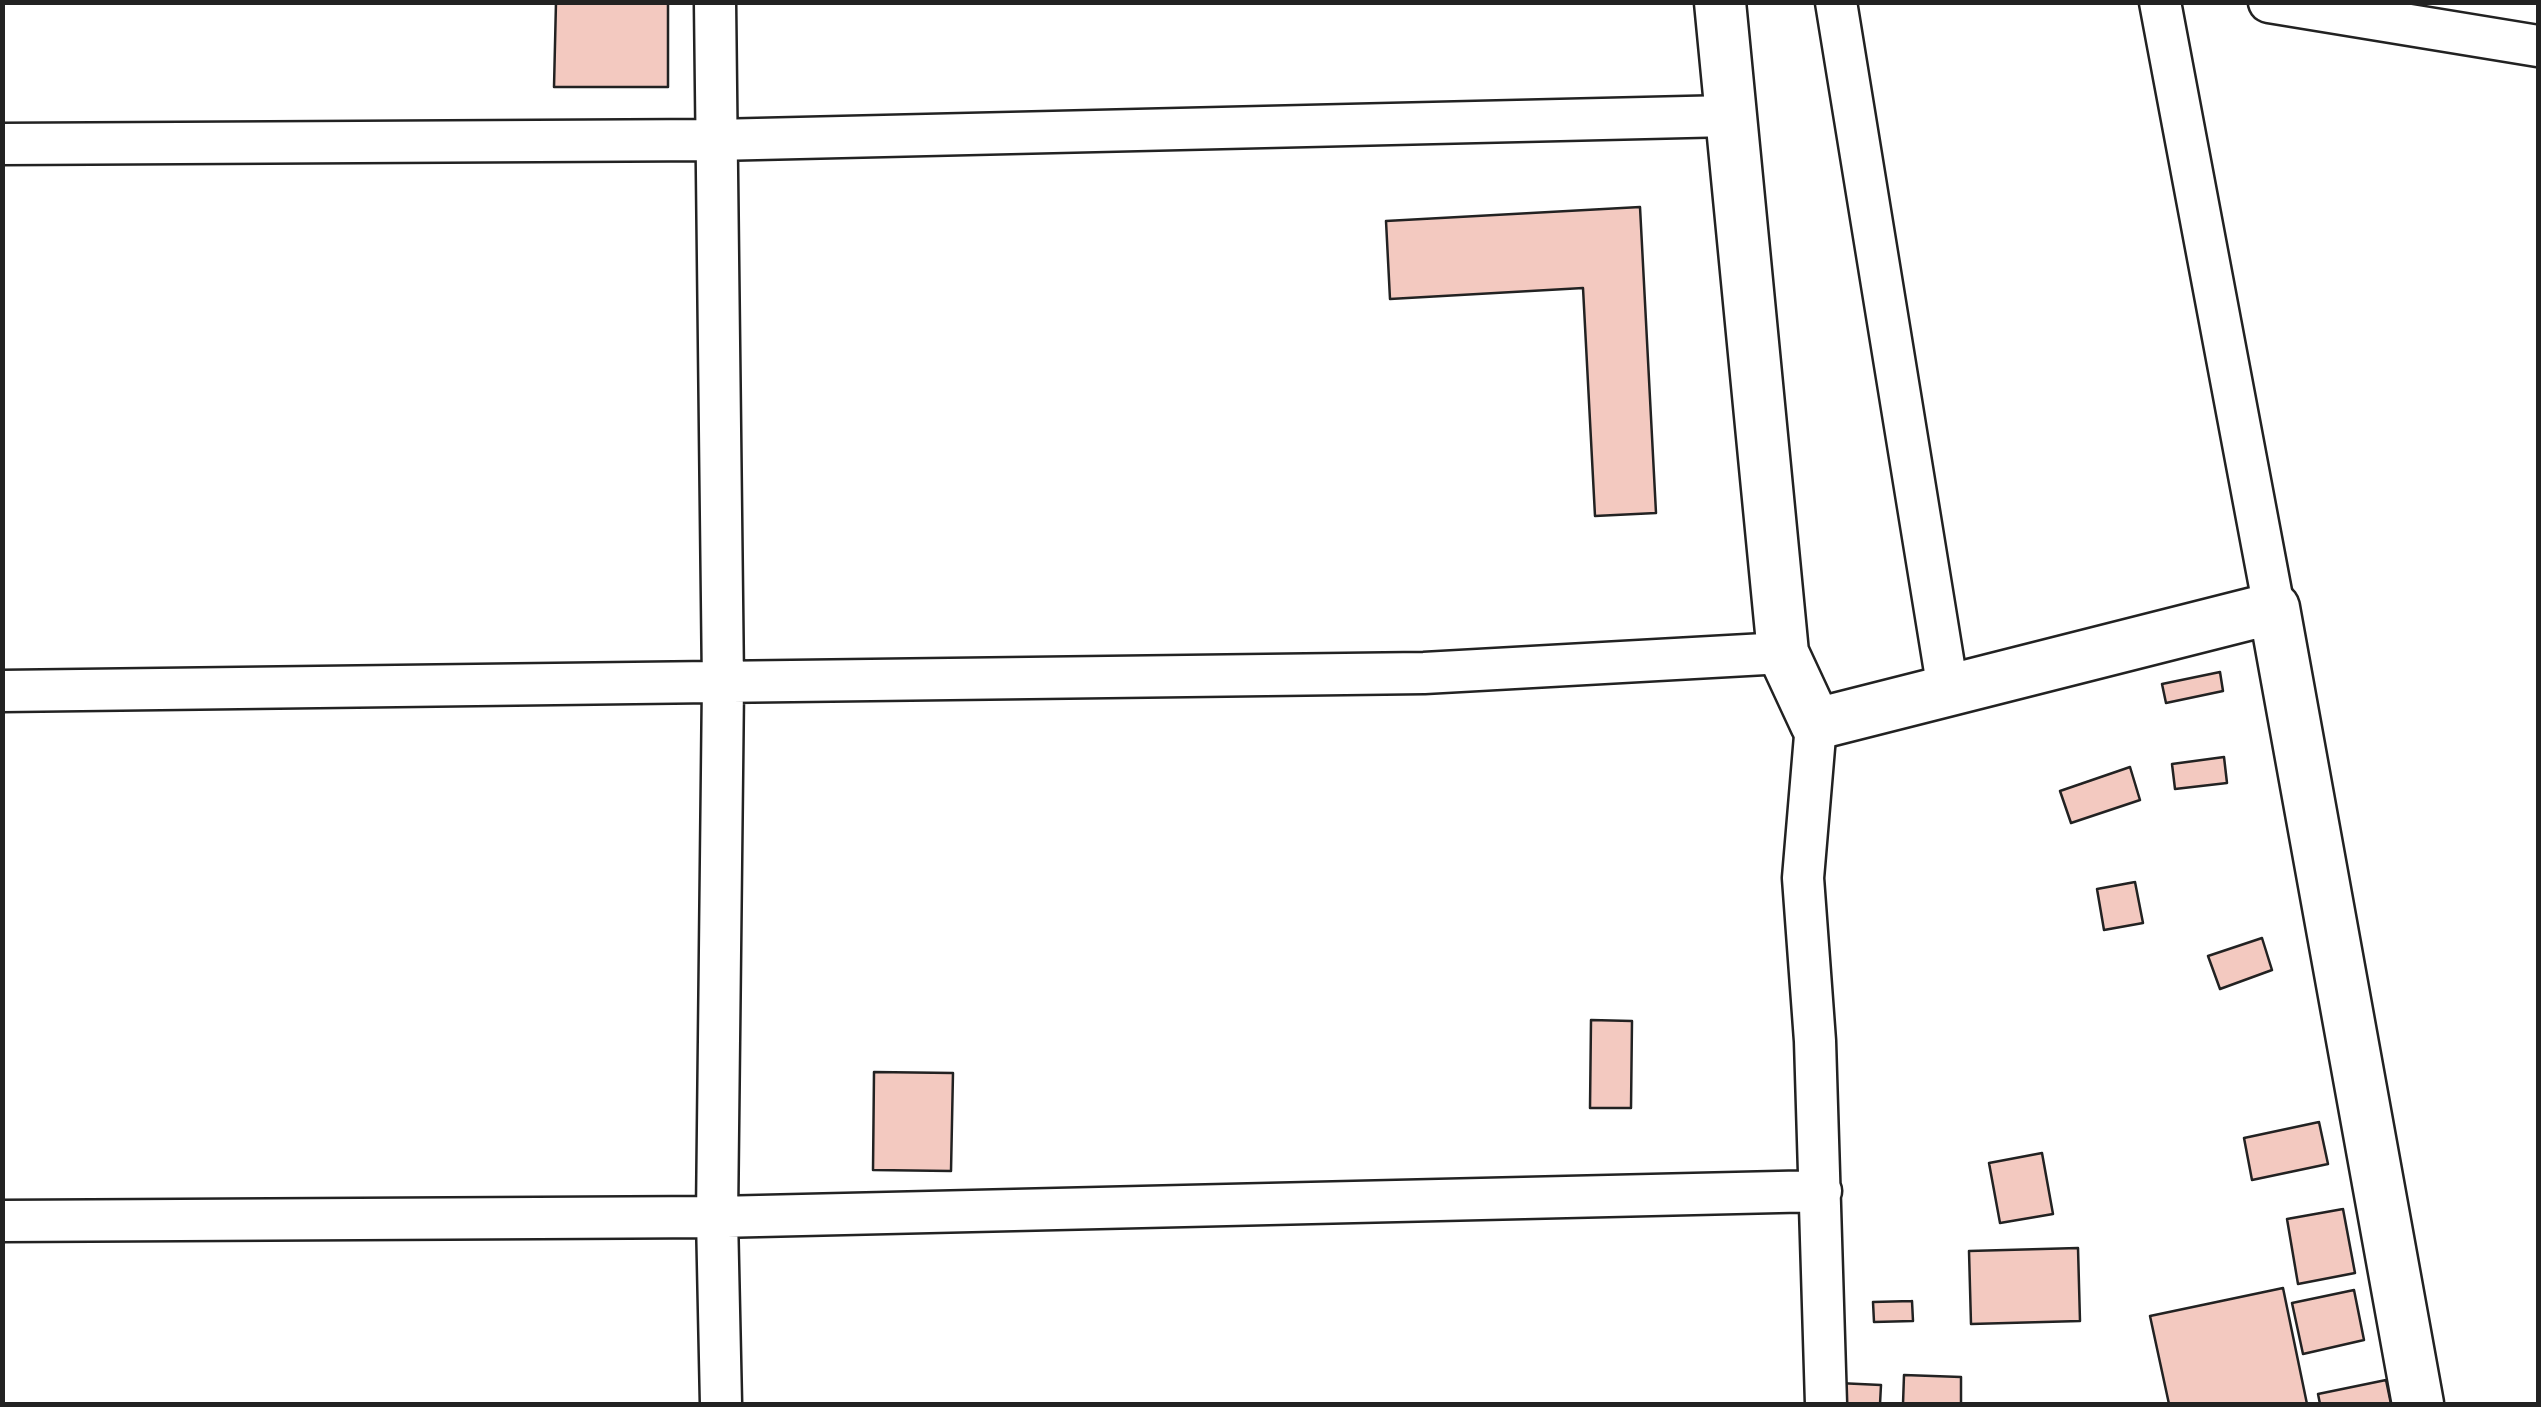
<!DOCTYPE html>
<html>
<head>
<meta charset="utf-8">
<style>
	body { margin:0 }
	#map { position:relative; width:2541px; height:1407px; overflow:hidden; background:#fff; font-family:"Nunito Sans",sans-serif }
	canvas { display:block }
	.frame { position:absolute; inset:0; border:5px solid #222; pointer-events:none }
</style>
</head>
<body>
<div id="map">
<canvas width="2541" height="1407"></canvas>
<div class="frame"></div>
</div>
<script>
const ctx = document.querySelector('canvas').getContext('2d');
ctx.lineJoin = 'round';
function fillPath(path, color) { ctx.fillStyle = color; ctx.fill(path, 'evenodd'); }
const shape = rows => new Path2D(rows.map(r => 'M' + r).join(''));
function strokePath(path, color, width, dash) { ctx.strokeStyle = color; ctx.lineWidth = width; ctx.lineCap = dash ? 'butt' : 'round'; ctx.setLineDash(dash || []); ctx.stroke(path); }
const building = shape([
	[556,2,668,2,668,87,554,87,556,2],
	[1640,207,1656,513,1595,516,1583,288,1390,299,1386,221,1640,207],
	[2220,672,2223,691,2166,703,2162,684,2220,672],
	[2224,757,2227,783,2175,789,2172,764,2224,757],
	[2130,767,2140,800,2071,823,2060,791,2130,767],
	[2135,882,2143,923,2104,930,2097,889,2135,882],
	[2262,938,2272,970,2220,989,2208,956,2262,938],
	[1591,1020,1632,1021,1631,1108,1590,1108,1591,1020],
	[874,1072,953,1073,951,1171,873,1170,874,1072],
	[2319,1122,2328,1164,2252,1180,2244,1138,2319,1122],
	[2042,1153,2053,1214,2000,1223,1989,1163,2042,1153],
	[2343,1209,2355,1273,2298,1284,2287,1219,2343,1209],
	[2078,1248,2080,1321,1971,1324,1969,1251,2078,1248],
	[2283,1288,2307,1404,2169,1404,2150,1316,2283,1288],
	[2354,1290,2364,1340,2303,1354,2292,1303,2354,1290],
	[1912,1301,1913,1321,1874,1322,1873,1302,1912,1301],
	[1904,1375,1961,1377,1961,1404,1903,1404,1904,1375],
	[2386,1380,2391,1404,2320,1404,2318,1394,2386,1380],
	[1838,1383,1881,1385,1880,1404,1837,1404,1838,1383]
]);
const minor = shape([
	[715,2,723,684,717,1217,721,1404],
	[1836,2,1948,690],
	[2160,2,2274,608],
	[2269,2,2538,46],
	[2,144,715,140,1729,116],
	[2,691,1424,673,1783,653],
	[1816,724,1803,878,1815,1041,1826,1404],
	[2,1221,717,1217,1821,1191]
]);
const tertiary = shape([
	[1720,2,1783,653,1816,724,2274,608,2418,1404]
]);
fillPath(building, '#f3c9c0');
strokePath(building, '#222', 2.5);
strokePath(minor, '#222', 45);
strokePath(tertiary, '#222', 55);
strokePath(minor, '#fff', 40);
strokePath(tertiary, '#fff', 50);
</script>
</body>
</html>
